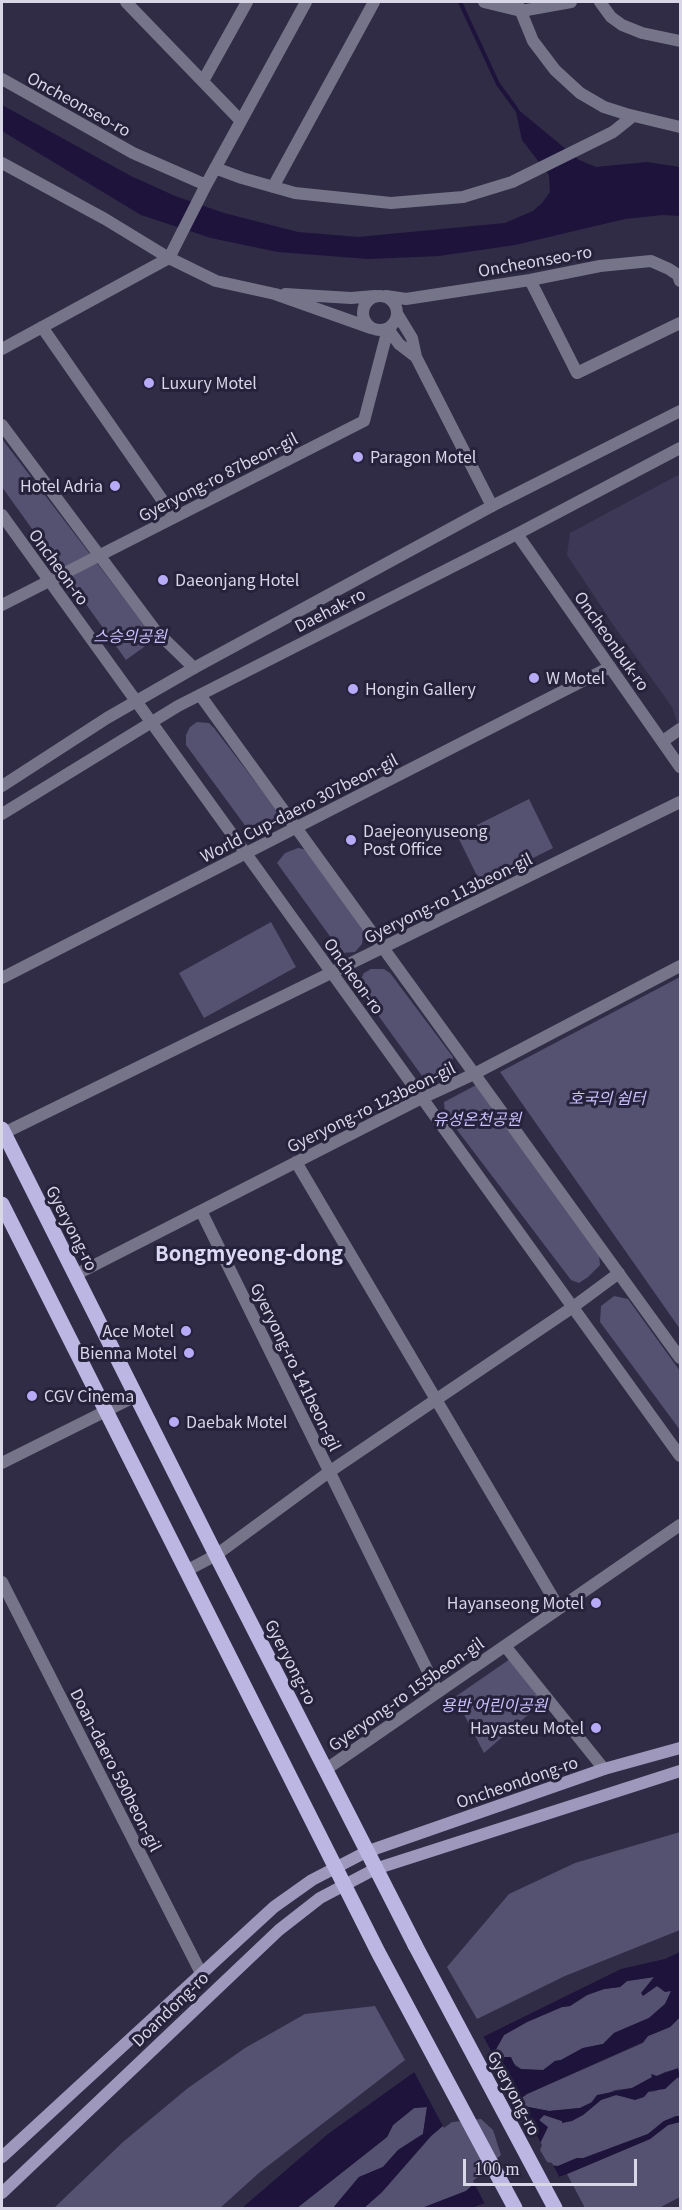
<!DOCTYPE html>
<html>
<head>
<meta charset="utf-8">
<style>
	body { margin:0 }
	#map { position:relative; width:682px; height:2210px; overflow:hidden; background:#302c46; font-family:Georgia,serif }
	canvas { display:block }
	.frame { position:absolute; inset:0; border:3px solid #d8d6e7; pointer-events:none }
	.scale { position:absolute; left:463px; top:2159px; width:174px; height:27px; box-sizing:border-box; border:3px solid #d8d6e7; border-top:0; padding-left:8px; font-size:18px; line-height:21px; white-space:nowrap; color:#d8d6e7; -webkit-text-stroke:4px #26223b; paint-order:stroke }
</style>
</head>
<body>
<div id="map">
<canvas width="682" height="2210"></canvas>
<div class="frame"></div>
<div class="scale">100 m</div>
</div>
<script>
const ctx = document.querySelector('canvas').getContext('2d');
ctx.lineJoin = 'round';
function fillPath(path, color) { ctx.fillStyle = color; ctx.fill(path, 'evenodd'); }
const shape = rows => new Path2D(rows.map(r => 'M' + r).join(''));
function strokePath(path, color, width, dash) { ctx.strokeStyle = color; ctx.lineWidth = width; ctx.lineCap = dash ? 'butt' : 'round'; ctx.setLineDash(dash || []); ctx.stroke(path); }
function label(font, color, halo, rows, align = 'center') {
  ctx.font = font + ' Georgia,"Noto Sans KR",serif'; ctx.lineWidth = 6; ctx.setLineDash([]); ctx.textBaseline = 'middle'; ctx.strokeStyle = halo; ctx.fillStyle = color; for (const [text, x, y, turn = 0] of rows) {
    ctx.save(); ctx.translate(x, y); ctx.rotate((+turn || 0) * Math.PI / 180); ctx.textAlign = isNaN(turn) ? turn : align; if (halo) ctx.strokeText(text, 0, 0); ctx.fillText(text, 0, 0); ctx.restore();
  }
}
const built = shape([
	[680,474,680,730,672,707,616,629,567,555,570,533]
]);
const green = shape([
	[2,439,155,639,126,660,2,487],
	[197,722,209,723,214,728,280,814,273,829,261,834,252,835,186,745,186,735,190,727],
	[529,799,553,848,481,884,457,835],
	[298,848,308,850,364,930,362,944,355,952,342,953,277,863,285,853],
	[271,922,296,967,204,1018,179,973],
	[371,969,384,969,390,973,453,1057,451,1065,443,1074,425,1080,359,989,360,981,364,973],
	[680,977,680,1329,500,1072],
	[480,1083,599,1255,600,1265,588,1277,579,1283,571,1280,445,1114,444,1102],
	[614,1296,628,1299,680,1371,680,1430,600,1322,601,1306],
	[510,1659,544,1701,484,1753,455,1697],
	[680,1832,680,1930,565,1976,477,2019,447,1967,509,1894,575,1863],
	[655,1977,649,1984,672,1991,665,2004,649,2018,614,2033,603,2044,583,2048,561,2060,555,2061,543,2071,521,2069,512,2062,497,2057,495,2051,504,2035,527,2022,562,2007,570,2006,587,1995,604,1989,620,1987,627,1981],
	[375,2006,405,2060,260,2172,220,2208,54,2208,123,2142,188,2088,245,2048,305,2014],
	[680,2017,680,2074,678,2069,665,2072,632,2088,615,2090,580,2108,549,2111,513,2104,527,2094,643,2043,648,2036,670,2027],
	[678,2077,680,2080,680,2116,664,2121,648,2134,583,2158,577,2158,558,2166,545,2165,537,2150,544,2132,543,2125,539,2120,544,2115,562,2121,583,2115,601,2100,616,2095,623,2096,656,2091],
	[427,2107,423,2134,398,2150,383,2167,359,2177,333,2208,297,2208,387,2137,393,2125,414,2108],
	[482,2116,496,2128,505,2156,466,2191,422,2208,364,2208,382,2192,431,2136,451,2119],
	[680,2122,680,2197,659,2208,585,2208,567,2174,650,2139,668,2125]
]);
const water = shape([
	[2,105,131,176,175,196,224,213,298,232,358,237,505,223,533,211,542,203,550,192,549,175,522,140,515,107,579,160,596,167,647,162,680,167,680,216,662,215,625,219,515,245,439,256,368,259,278,252,211,238,141,215,2,131],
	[680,1952,680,2017,670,2027,648,2036,643,2042,527,2094,513,2104,549,2111,580,2108,591,2103,597,2095,632,2088,652,2077,651,2074,657,2076,678,2068,680,2080,678,2077,665,2089,649,2091,644,2097,635,2100,616,2095,601,2100,583,2115,572,2121,562,2123,562,2121,544,2115,539,2120,548,2127,537,2150,546,2165,558,2166,577,2158,584,2158,648,2134,664,2121,676,2116,680,2116,680,2122,668,2125,650,2139,567,2174,471,2208,422,2208,466,2191,504,2156,496,2128,482,2116,451,2119,431,2136,382,2192,364,2208,333,2208,359,2177,383,2167,398,2150,423,2134,427,2107,414,2108,393,2125,387,2137,297,2208,242,2208,328,2134,420,2068,621,1969,665,1959],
	[654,1977,641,1993,643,1996,657,1986,665,1992,671,1991,665,2004,649,2018,614,2033,603,2044,583,2048,561,2060,555,2061,543,2070,521,2069,515,2066,511,2057,497,2057,495,2051,504,2035,527,2022,562,2007,570,2006,587,1995,604,1989,620,1987,627,1981]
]);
const pier = shape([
	[482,2034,542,2145,540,2150,547,2162,552,2163,561,2180,486,2206,473,2181,501,2155,493,2130,481,2119,452,2122,444,2128,413,2070]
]);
const stream = shape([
	[460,2,498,84,517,110]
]);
const minor = shape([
	[126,2,241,121],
	[484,2,521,11,571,2],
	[517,2,533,41,555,70,580,93,604,107,626,114,680,127],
	[600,2,611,17,622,25,642,33,680,41],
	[2,79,133,153,206,185],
	[203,81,247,2],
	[2,163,105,219,169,258,216,281,275,294,371,328],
	[215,168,242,178,295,193,391,203,463,197,512,182,613,132,633,116],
	[273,187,374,2],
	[530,280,577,373,680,323],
	[285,294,351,298,375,296],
	'363 313a17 17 0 1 1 34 0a17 17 0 1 1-34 0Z',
	[386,296,406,299,530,280,600,266,651,261,669,269,678,275,680,281],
	[398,315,412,338,416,357,492,506],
	[42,327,174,517],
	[388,329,399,344,416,357],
	[2,349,169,258,206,185,306,2],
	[2,425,155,630,194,668],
	[2,515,680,1456],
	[2,605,364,421,388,329],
	[200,695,680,1358],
	[663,741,680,729],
	[2,978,610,667],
	[4,1133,680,802],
	[296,1162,559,1608],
	[201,1211,438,1692],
	[75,1275,422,1098,474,1074,680,966],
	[2,1463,136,1396],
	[186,1571,216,1555,329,1472,573,1307,619,1273],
	[2,1582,201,1973],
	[505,1646,604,1769],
	[325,1770,680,1525]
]);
const tertiary = shape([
	[517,534,680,767],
	[2,786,107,718,194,668,492,506,680,411],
	[2,814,178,706,517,534,680,448]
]);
const secondary = shape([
	[2,2157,274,1907,312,1880,366,1852,604,1769,680,1748],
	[2,2193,279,1930,320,1898,375,1869,680,1771]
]);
const primary = shape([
	[2,1129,216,1555,415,1945],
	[2,1204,378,1952,515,2208]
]);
const primaryBridge = shape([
	[415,1945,555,2208]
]);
const markers = [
	[149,383,6,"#b7abf8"],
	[358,457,6,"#b7abf8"],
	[115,486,6,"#b7abf8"],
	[163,580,6,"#b7abf8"],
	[534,678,6,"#b7abf8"],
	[353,689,6,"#b7abf8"],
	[351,840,6,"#b7abf8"],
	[186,1331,6,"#b7abf8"],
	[189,1353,6,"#b7abf8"],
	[32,1396,6,"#b7abf8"],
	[174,1422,6,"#b7abf8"],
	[596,1603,6,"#b7abf8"],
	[596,1728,6,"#b7abf8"]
];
const streetNames = [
	["Oncheonseo-ro",79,104,29],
	["Oncheonseo-ro",535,261,-10],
	["Gyeryong-ro 87beon-gil",218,477,-27],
	["Oncheon-ro",59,567,54],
	["Daehak-ro",330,610,-27],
	["Oncheonbuk-ro",612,641,55],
	["World Cup-daero 307beon-gil",299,808,-27],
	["Gyeryong-ro 113beon-gil",448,898,-26],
	["Oncheon-ro",354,976,54],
	["Gyeryong-ro 123beon-gil",371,1107,-26],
	["Gyeryong-ro",72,1228,63],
	["Gyeryong-ro 141beon-gil",296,1367,64],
	["Gyeryong-ro",291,1662,63],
	["Gyeryong-ro 155beon-gil",406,1694,-35],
	["Doan-daero 590beon-gil",116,1770,63],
	["Oncheondong-ro",517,1782,-19],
	["Doandong-ro",170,2009,-44],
	["Gyeryong-ro",514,2093,62]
];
const poiNames = [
	["Luxury Motel",161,383],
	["Paragon Motel",370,457],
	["Hotel Adria",103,486,"right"],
	["Daeonjang Hotel",175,580],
	["W Motel",546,678],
	["Hongin Gallery",365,689],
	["Daejeonyuseong",363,831],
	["Post Office",363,849],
	["Ace Motel",174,1331,"right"],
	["Bienna Motel",177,1353,"right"],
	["CGV Cinema",44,1396],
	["Daebak Motel",186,1422],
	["Hayanseong Motel",584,1603,"right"],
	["Hayasteu Motel",584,1728,"right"]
];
const parkNames = [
	["스승의공원",130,636],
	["호국의 쉼터",607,1098],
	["유성온천공원",477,1119],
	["용반 어린이공원",494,1705]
];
const quarterNames = [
	["Bongmyeong-dong",249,1253]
];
fillPath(built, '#3c3856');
fillPath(green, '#555170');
fillPath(water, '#1d133b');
fillPath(pier, '#302c46');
strokePath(stream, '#1d133b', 4);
strokePath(minor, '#767489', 12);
strokePath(tertiary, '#767489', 12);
strokePath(secondary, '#9e99bc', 12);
strokePath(primary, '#bcb6e3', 15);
strokePath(primaryBridge, '#bcb6e3', 15);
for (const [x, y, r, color] of markers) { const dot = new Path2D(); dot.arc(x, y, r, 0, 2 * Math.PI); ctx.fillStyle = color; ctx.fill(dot); strokePath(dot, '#26223b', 2); }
label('16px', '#d8d6e7', '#26223b', streetNames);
label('16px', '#d8d6e7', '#26223b', poiNames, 'left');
label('italic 16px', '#c9c0fc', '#26223b', parkNames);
label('bold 20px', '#dcd9f6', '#26223b', quarterNames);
</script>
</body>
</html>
